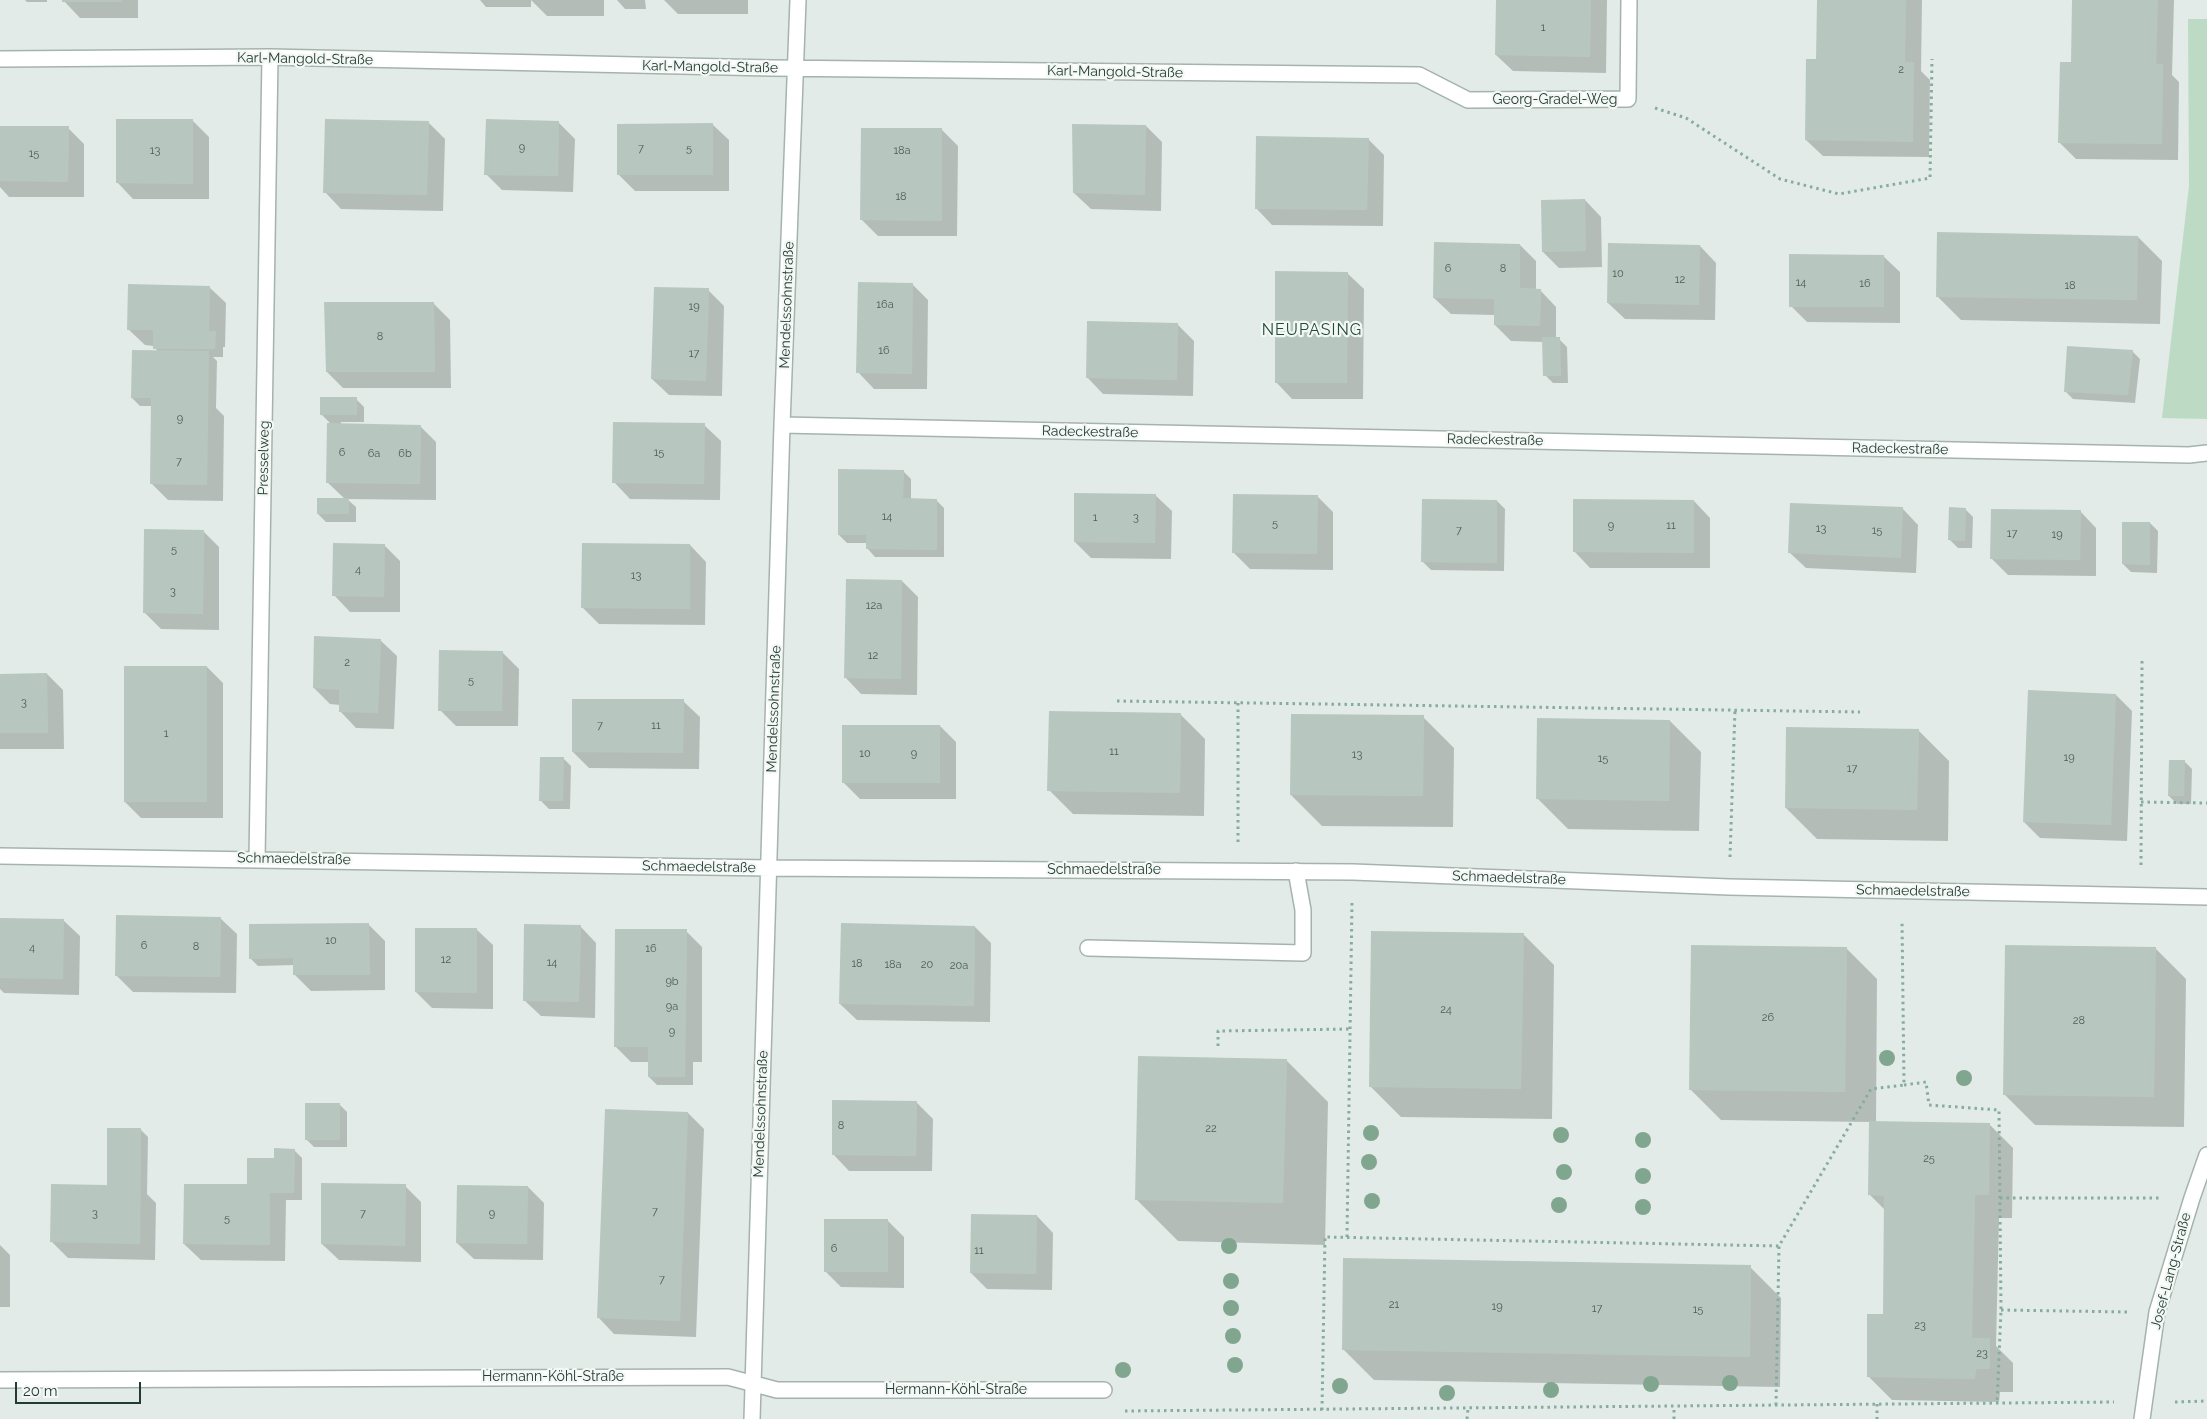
<!DOCTYPE html>
<html>
<head>
<meta charset="utf-8">
<style>
	body { margin:0 }
	#map { position:relative; width:2207px; height:1419px; overflow:hidden; background:#e2ebe7; font-family:Raleway,sans-serif }
	canvas { display:block }
	.scale { position:absolute; left:15px; top:1382px; width:126px; height:22px; box-sizing:border-box; border:2px solid #243b34; border-top:0; padding-left:6px; font-size:15px; line-height:18px; white-space:nowrap; color:#243b34; -webkit-text-stroke:4px #f3f8f5; paint-order:stroke }
</style>
</head>
<body>
<div id="map">
<canvas width="2207" height="1419"></canvas>
<div class="scale">20 m</div>
</div>
<script>
const ctx = document.querySelector('canvas').getContext('2d');
ctx.lineJoin = 'round';
function fillPath(path, color) { ctx.fillStyle = color; ctx.fill(path, 'evenodd'); }
const shape = rows => new Path2D(rows.map(r => 'M' + r).join(''));
function strokePath(path, color, width, dash) { ctx.strokeStyle = color; ctx.lineWidth = width; ctx.lineCap = dash ? 'butt' : 'round'; ctx.setLineDash(dash || []); ctx.stroke(path); }
function label(font, color, halo, rows, align = 'center') {
  ctx.font = font + ' Raleway,sans-serif'; ctx.lineWidth = 4.5; ctx.setLineDash([]); ctx.textBaseline = 'middle'; ctx.strokeStyle = halo; ctx.fillStyle = color; for (const [text, x, y, turn = 0] of rows) {
    ctx.save(); ctx.translate(x, y); ctx.rotate((+turn || 0) * Math.PI / 180); ctx.textAlign = isNaN(turn) ? turn : align; if (halo) ctx.strokeText(text, 0, 0); ctx.fillText(text, 0, 0); ctx.restore();
  }
}
const green = shape([
	[2188,19,2207,19,2207,419,2162,418,2189,186]
]);
const shadow = shape([
	[25,0,47,0,47,2,27,2],
	[63,0,138,0,138,18,80,18],
	[480,0,531,0,531,7,486,7],
	[531,0,604,0,604,16,547,16],
	[617,0,645,0,646,9,625,9],
	[664,0,748,0,748,14,678,14],
	[1497,0,1607,0,1606,73,1513,71,1496,55],
	[1819,0,1922,0,1921,71,1930,80,1929,157,1823,156,1806,140,1818,60],
	[2074,0,2174,0,2172,75,2179,82,2178,160,2076,159,2060,143,2073,63],
	[193,121,209,137,209,199,133,199,117,182],
	[429,123,445,139,443,211,341,209,325,192],
	[559,123,575,139,573,192,502,190,486,174],
	[712,124,729,140,729,191,635,191,619,175],
	[1146,126,1162,142,1161,211,1091,209,1074,193],
	[0,127,68,128,84,144,84,197,9,197,0,187],
	[942,130,958,146,957,236,878,236,861,219],
	[1368,139,1384,155,1383,226,1272,225,1256,208],
	[1585,200,1601,217,1602,267,1559,268,1543,252],
	[2138,237,2162,261,2160,324,1961,320,1937,296],
	[1520,245,1536,261,1536,290,1540,290,1556,307,1556,339,1559,339,1567,347,1568,383,1553,383,1545,375,1544,342,1511,341,1495,325,1495,315,1451,314,1434,298],
	[1700,246,1716,263,1715,320,1625,319,1608,303],
	[1883,256,1900,272,1900,323,1807,322,1791,306],
	[1347,273,1364,289,1363,399,1292,399,1276,382],
	[912,284,928,300,927,389,874,389,858,372],
	[209,287,226,303,225,347,223,347,223,357,213,357,217,361,216,408,224,416,223,501,168,500,152,484,152,406,140,406,132,398,158,352,154,346,145,345,128,329],
	[708,290,724,306,722,396,669,395,652,379],
	[434,304,450,320,451,388,343,388,327,372],
	[1178,325,1194,341,1193,396,1103,394,1087,377],
	[2132,351,2140,359,2135,403,2073,399,2065,391],
	[356,399,364,407,364,422,341,422,341,425,420,426,436,442,436,500,347,499,356,507,356,522,326,522,318,514,345,499,327,482,332,425,321,414],
	[704,425,721,441,720,500,630,499,614,482],
	[903,471,911,479,911,500,936,500,944,508,944,557,875,557,868,549,868,543,847,543,839,535],
	[1155,495,1172,511,1171,559,1091,558,1075,542],
	[1317,496,1333,512,1333,570,1250,569,1234,553],
	[1497,501,1505,509,1504,571,1431,570,1423,562],
	[1694,501,1710,518,1710,568,1590,568,1574,551],
	[1902,508,1918,525,1916,573,1806,568,1789,552],
	[1965,509,1973,517,1972,548,1958,548,1950,540],
	[2080,511,2096,528,2096,576,2008,575,1991,558],
	[2150,523,2158,531,2157,573,2131,572,2123,564],
	[203,531,219,547,219,630,161,629,145,613],
	[384,545,400,561,400,612,350,612,334,595],
	[690,545,706,562,705,625,599,624,582,607],
	[902,581,918,597,917,695,861,694,845,677],
	[380,640,397,656,394,729,356,728,340,711,340,705,330,704,314,688],
	[502,652,519,669,518,726,456,726,440,710],
	[207,667,223,683,223,818,141,818,125,802],
	[47,674,63,690,64,749,0,749,0,675],
	[2116,695,2132,711,2127,841,2040,838,2024,822],
	[683,701,700,717,699,769,589,768,573,752],
	[1181,715,1205,739,1204,816,1073,814,1049,790],
	[1423,717,1454,748,1453,827,1322,826,1291,795],
	[1670,721,1701,752,1699,831,1568,829,1537,798],
	[940,726,956,742,956,799,860,799,844,783],
	[1918,730,1949,761,1948,841,1817,839,1786,808],
	[563,758,571,766,570,809,549,809,541,801],
	[2184,761,2192,769,2191,804,2177,804,2169,796],
	[220,918,237,934,236,993,133,992,117,976],
	[0,919,63,920,80,936,79,995,4,993,0,989],
	[368,924,385,941,385,990,311,991,295,975,295,965,258,966,250,958],
	[580,926,596,943,595,1018,541,1016,524,1000],
	[975,927,991,943,990,1022,857,1020,840,1004],
	[476,929,493,945,493,1009,432,1008,416,992],
	[686,931,702,947,702,1062,693,1062,693,1085,657,1085,649,1077,649,1062,631,1062,615,1046],
	[1523,934,1554,965,1552,1119,1401,1117,1370,1086],
	[1846,948,1877,979,1876,1122,1989,1124,2013,1148,2012,1218,1999,1218,1996,1346,2013,1363,2013,1392,2000,1392,1999,1402,1892,1400,1868,1376,1884,1316,1885,1210,1869,1194,1870,1122,1721,1120,1690,1089],
	[2155,948,2186,979,2184,1127,2035,1125,2004,1094],
	[1286,1060,1328,1102,1325,1245,1178,1241,1136,1199],
	[916,1102,933,1119,932,1171,849,1171,833,1154],
	[339,1104,347,1112,347,1147,314,1147,306,1139],
	[688,1113,704,1129,696,1337,614,1334,598,1317],
	[140,1129,148,1137,147,1194,156,1203,155,1260,68,1258,52,1242,108,1186],
	[294,1150,302,1158,302,1200,286,1200,285,1261,201,1260,184,1244,250,1185,275,1159],
	[405,1186,421,1202,421,1262,339,1260,322,1244],
	[528,1187,544,1203,543,1260,474,1259,457,1243],
	[1037,1216,1053,1233,1052,1290,987,1289,971,1273],
	[888,1221,904,1237,904,1288,841,1287,825,1271],
	[0,1245,10,1255,10,1307,0,1307],
	[1750,1267,1781,1298,1780,1387,1374,1380,1343,1349]
]);
const building = shape([
	[62,0,122,0,122,2,62,2],
	[1496,0,1591,0,1590,57,1495,55],
	[1817,0,1906,0,1905,62,1914,62,1913,142,1805,140,1806,59,1816,59],
	[2072,0,2158,0,2156,64,2163,64,2162,144,2058,143,2060,62,2071,62],
	[116,119,193,119,193,184,116,183],
	[325,119,429,121,427,195,323,193],
	[486,119,559,121,558,176,484,175],
	[713,123,713,175,617,175,617,124],
	[1072,124,1146,125,1145,195,1073,193],
	[0,126,69,126,68,182,0,181],
	[861,128,942,128,942,221,860,220],
	[1256,136,1369,138,1367,210,1255,209],
	[1585,199,1586,251,1542,252,1541,200],
	[1937,232,2138,236,2137,300,1936,297],
	[1434,242,1520,244,1520,288,1541,289,1540,326,1494,325,1494,299,1433,298],
	[1608,243,1700,245,1699,305,1607,303],
	[1789,254,1884,255,1884,307,1789,307],
	[1275,271,1348,272,1347,383,1275,383],
	[858,282,913,283,912,374,856,373],
	[128,284,210,286,209,331,216,331,215,349,153,349,153,330,127,330],
	[654,287,709,288,706,381,651,379],
	[324,302,434,302,435,372,326,372],
	[1087,321,1178,323,1177,380,1086,378],
	[1542,337,1560,337,1561,376,1543,376],
	[2067,346,2133,350,2128,395,2064,392],
	[132,350,209,351,207,485,150,484,151,398,131,398],
	[320,397,357,397,357,415,320,415],
	[613,422,705,423,704,484,612,483],
	[327,423,421,425,420,484,326,483],
	[838,469,904,470,903,498,937,499,937,550,866,549,866,535,838,535],
	[1074,493,1156,494,1155,543,1074,542],
	[1233,494,1318,495,1317,554,1232,553],
	[317,498,349,498,349,514,317,514],
	[1422,499,1497,500,1497,563,1421,562],
	[1573,499,1694,500,1694,553,1573,552],
	[1790,503,1903,507,1901,558,1788,553],
	[1949,507,1966,508,1965,541,1948,540],
	[1991,509,2081,510,2080,560,1990,559],
	[2122,522,2150,522,2150,565,2122,564],
	[144,529,204,530,203,614,143,613],
	[333,543,385,544,384,597,332,596],
	[582,543,690,544,690,609,581,608],
	[846,579,902,580,901,679,844,678],
	[314,636,381,639,378,713,339,712,339,690,313,688],
	[439,650,503,651,502,711,438,711],
	[124,666,207,666,207,802,124,802],
	[47,673,48,733,0,733,0,674],
	[2028,690,2116,694,2111,825,2023,822],
	[572,699,684,699,683,753,572,752],
	[1049,711,1181,713,1180,793,1047,791],
	[1291,714,1424,715,1423,796,1290,795],
	[1537,718,1670,720,1669,801,1536,799],
	[842,725,940,725,940,783,842,783],
	[1786,727,1919,729,1917,810,1785,808],
	[540,757,564,757,563,801,539,801],
	[2169,760,2185,760,2184,796,2168,796],
	[116,915,221,917,220,977,115,976],
	[0,918,64,919,63,979,0,978],
	[369,923,370,975,293,975,293,958,249,959,249,924],
	[841,923,975,926,974,1006,839,1004],
	[524,924,581,925,579,1002,523,1001],
	[415,928,477,928,477,993,415,992],
	[615,929,687,929,685,1077,648,1077,648,1047,614,1047],
	[1371,931,1524,933,1521,1089,1369,1087],
	[1691,945,1847,947,1845,1092,1689,1090],
	[2005,945,2156,947,2154,1097,2003,1095],
	[1138,1056,1287,1059,1283,1203,1135,1200],
	[832,1100,917,1101,916,1156,832,1155],
	[305,1103,340,1103,340,1140,305,1140],
	[605,1109,688,1112,680,1321,597,1318],
	[1869,1121,1990,1123,1989,1195,1975,1195,1972,1338,1990,1338,1990,1369,1976,1369,1975,1379,1867,1377,1867,1314,1883,1314,1884,1196,1868,1195],
	[107,1128,141,1128,140,1244,50,1242,51,1184,107,1185],
	[274,1148,295,1149,294,1193,270,1193,270,1245,183,1244,184,1184,247,1184,247,1158,274,1158],
	[321,1183,406,1184,405,1246,321,1244],
	[457,1185,528,1186,527,1244,456,1243],
	[971,1214,1037,1215,1036,1274,970,1273],
	[824,1219,888,1219,888,1272,824,1272],
	[1343,1258,1751,1265,1750,1357,1342,1350]
]);
const path = shape([
	[1655,108,1686,118,1780,179,1839,194,1930,178,1932,59],
	[1117,701,1860,712],
	[1238,703,1238,842],
	[2141,802,2207,803],
	[1730,857,1735,710],
	[2141,865,2142,660],
	[1218,1046,1218,1031,1350,1029],
	[1904,1085,1926,1082,1929,1105,1999,1110,2001,1310,1997,1404],
	[2000,1198,2161,1198],
	[1347,1237,1352,901],
	[2001,1310,2128,1312],
	[2175,1402,2207,1401],
	[1877,1404,1877,1419],
	[1776,1405,1779,1246],
	[1322,1410,1325,1237,1779,1246,1871,1089,1904,1085,1902,920],
	[1125,1411,2114,1402],
	[1467,1419,1468,1409],
	[1674,1419,1674,1407]
]);
const service = shape([
	[1088,948,1303,953,1303,910,1296,871]
]);
const minor = shape([
	[0,59,270,57,772,68,1419,75,1468,100,1628,99,1629,0],
	[782,425,2189,455,2207,453],
	[0,856,770,868,1353,872,1729,887,2207,897],
	[257,859,270,57],
	[0,1380,728,1377,777,1390,1104,1390],
	[752,1419,782,425,798,0],
	[2142,1419,2157,1312,2192,1198,2207,1155]
]);
const trees = [
	[1887,1058],
	[1964,1078],
	[1371,1133],
	[1561,1135],
	[1643,1140],
	[1369,1162],
	[1564,1172],
	[1643,1176],
	[1372,1201],
	[1559,1205],
	[1643,1207],
	[1229,1246],
	[1231,1281],
	[1231,1308],
	[1233,1336],
	[1235,1365],
	[1123,1370],
	[1730,1383],
	[1651,1384],
	[1340,1386],
	[1551,1390],
	[1447,1393]
];
const numberNames = [
	["1",1543,28],
	["2",1901,70],
	["9",522,148],
	["7",641,149],
	["5",689,149],
	["13",155,151],
	["18a",902,151],
	["15",34,154],
	["18",901,197],
	["6",1448,269],
	["8",1503,269],
	["10",1618,274],
	["12",1680,280],
	["14",1801,283],
	["16",1865,284],
	["18",2070,286],
	["16a",885,305],
	["19",694,307],
	["8",380,337],
	["16",884,351],
	["17",694,354],
	["9",180,419],
	["6",342,453],
	["15",659,453],
	["6a",374,454],
	["6b",405,454],
	["7",179,462],
	["14",887,517],
	["1",1095,518],
	["3",1136,518],
	["5",1275,524],
	["9",1611,526],
	["11",1671,526],
	["13",1821,529],
	["7",1459,531],
	["15",1877,531],
	["17",2012,534],
	["19",2057,535],
	["5",174,550],
	["4",358,570],
	["13",636,576],
	["3",173,592],
	["12a",874,606],
	["12",873,656],
	["2",347,663],
	["5",471,681],
	["3",24,703],
	["7",600,726],
	["11",656,726],
	["1",166,734],
	["11",1114,752],
	["10",865,754],
	["9",914,754],
	["13",1357,755],
	["19",2069,758],
	["15",1603,759],
	["17",1852,769],
	["10",331,941],
	["6",144,946],
	["8",196,947],
	["4",32,948],
	["16",651,949],
	["12",446,960],
	["14",552,963],
	["18",857,964],
	["18a",893,965],
	["20",927,965],
	["20a",959,966],
	["9b",672,982],
	["9a",672,1007],
	["24",1446,1010],
	["26",1768,1018],
	["28",2079,1021],
	["9",672,1032],
	["8",841,1126],
	["22",1211,1129],
	["25",1929,1159],
	["7",655,1212],
	["3",95,1214],
	["7",363,1214],
	["9",492,1214],
	["5",227,1219],
	["6",834,1249],
	["11",979,1251],
	["7",662,1280],
	["21",1394,1305],
	["19",1497,1307],
	["17",1597,1309],
	["15",1698,1310],
	["23",1920,1326],
	["23",1982,1354]
];
const streetNames = [
	["Karl-Mangold-Straße",305,59,1],
	["Karl-Mangold-Straße",710,67,1],
	["Karl-Mangold-Straße",1115,72,1],
	["Georg-Gradel-Weg",1555,100],
	["Mendelssohnstraße",787,305,-88],
	["Radeckestraße",1090,432,1],
	["Radeckestraße",1495,440,1],
	["Radeckestraße",1900,449,1],
	["Presselweg",264,458,-89],
	["Mendelssohnstraße",774,709,-88],
	["Schmaedelstraße",294,859,1],
	["Schmaedelstraße",699,867,1],
	["Schmaedelstraße",1104,870],
	["Schmaedelstraße",1509,878,2],
	["Schmaedelstraße",1913,891,1],
	["Mendelssohnstraße",761,1114,-88],
	["Josef-Lang-Straße",2171,1271,-75],
	["Hermann-Köhl-Straße",553,1377],
	["Hermann-Köhl-Straße",956,1390]
];
const quarterNames = [
	["NEUPASING",1312,330]
];
fillPath(green, '#bddac4');
fillPath(shadow, '#0003');
fillPath(building, '#b8c6c0');
strokePath(service, '#a5b3ae', 18);
strokePath(minor, '#a5b3ae', 18);
strokePath(path, '#86ac9f', 3, [2.5, 4]);
strokePath(service, '#fff', 15);
strokePath(minor, '#fff', 15);
ctx.fillStyle = '#81a690';
for (const [x, y] of trees) { ctx.beginPath(); ctx.arc(x, y, 8, 0, 2 * Math.PI); ctx.fill(); }
label('11px', '#495e57', null, numberNames);
label('14px', '#243b34', '#f3f8f5', streetNames);
ctx.letterSpacing = '1px';
label('16px', '#224b40', '#f3f8f5', quarterNames);
ctx.letterSpacing = '0px';
</script>
</body>
</html>
